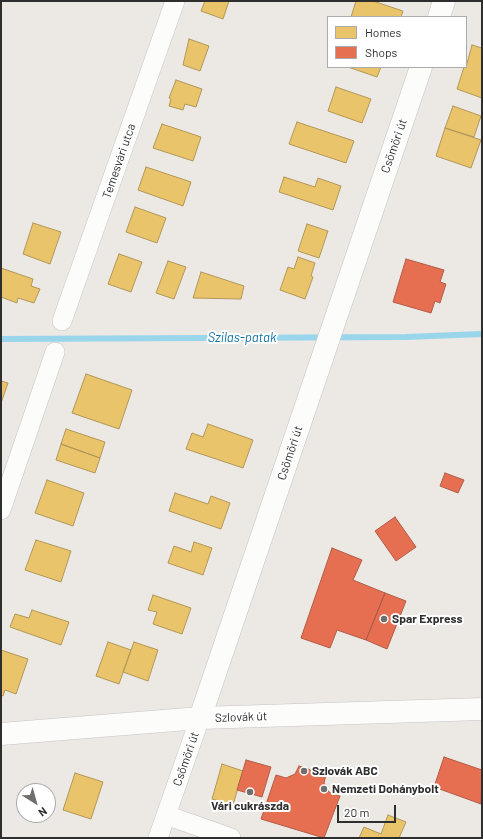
<!DOCTYPE html>
<html>
<head>
<meta charset="utf-8">
<style>
	body { margin:0 }
	#map { position:relative; width:483px; height:839px; overflow:hidden; background:#ece8e4; font-family:Barlow,sans-serif }
	canvas { display:block }
	.frame { position:absolute; inset:0; border:2px solid #2e2e2e; pointer-events:none }
	.legend { position:absolute; left:327px; top:16px; width:140px; height:52px; box-sizing:border-box; background:#fff; border:1px solid #ababab; margin:0; padding:5px 7px; list-style:none; font-size:12px; color:#2e2e2e }
	.legend li { display:flex; align-items:center; gap:8px; height:20px }
	.legend b { width:20px; border:1px solid #ababab }
	.north { position:absolute; left:16px; top:783px; width:40px; height:40px; box-sizing:border-box; background:#fff; border:1px solid #ababab; border-radius:50%; rotate:143deg; font-size:11px; font-weight:700; line-height:16px; text-align:center; color:#2e2e2e }
	.north::after { content:''; display:block; margin:auto; width:14px; height:18px; background:#706f6e; clip-path:polygon(50% 0,100% 100%,50% 72%,0 100%) }
	.scale { position:absolute; left:337px; top:805px; width:59px; height:18px; box-sizing:border-box; border:2px solid #2e2e2e; border-top:0; padding-left:5px; font-size:12px; line-height:14px; white-space:nowrap; color:#2e2e2e; -webkit-text-stroke:3px #fff; paint-order:stroke }
</style>
</head>
<body>
<div id="map">
<canvas width="483" height="839"></canvas>
<div class="frame"></div>
<ul class="legend">
<li><b style="height:11px;background:#e9c46a"></b>Homes</li>
<li><b style="height:11px;background:#e76f51"></b>Shops</li>
</ul>
<div class="north">N</div>
<div class="scale">20 m</div>
</div>
<script>
const ctx = document.querySelector('canvas').getContext('2d');
ctx.lineJoin = 'round';
function fillPath(path, color) { ctx.fillStyle = color; ctx.fill(path, 'evenodd'); }
const shape = rows => new Path2D(rows.map(r => 'M' + r).join(''));
function strokePath(path, color, width, dash) { ctx.strokeStyle = color; ctx.lineWidth = width; ctx.lineCap = dash ? 'butt' : 'round'; ctx.setLineDash(dash || []); ctx.stroke(path); }
function label(font, color, halo, rows, align = 'center') {
  ctx.font = font + ' Barlow,sans-serif'; ctx.lineWidth = 4; ctx.setLineDash([]); ctx.textBaseline = 'middle'; ctx.strokeStyle = halo; ctx.fillStyle = color; for (const [text, x, y, turn = 0] of rows) {
    ctx.save(); ctx.translate(x, y); ctx.rotate((+turn || 0) * Math.PI / 180); ctx.textAlign = isNaN(turn) ? turn : align; if (halo) ctx.strokeText(text, 0, 0); ctx.fillText(text, 0, 0); ctx.restore();
  }
}
const homes = shape([
	[205,1,229,1,223,19,201,11,205,1],
	[356,1,373,1,403,11,401,17,351,17,356,1],
	[189,39,209,46,200,71,183,65,189,39],
	[472,45,482,48,482,98,457,89,464,67,466,67,472,45],
	[348,67,381,67,377,77,348,67],
	[176,80,202,89,196,107,185,104,183,110,169,106,171,99,169,98,176,80],
	[336,87,371,99,362,123,328,111,336,87],
	[453,106,481,116,474,137,445,128,453,106],
	[297,122,354,141,346,163,289,144,297,122],
	[162,124,201,137,193,161,153,148,162,124],
	[445,128,481,140,471,168,436,156,445,128],
	[146,167,191,182,183,206,138,190,146,167],
	[284,177,315,187,318,178,341,186,333,210,279,192,284,177],
	[135,207,166,218,157,243,126,232,135,207],
	[33,223,61,232,50,264,23,254,33,223],
	[307,224,328,231,319,258,298,251,307,224],
	[119,254,142,262,131,292,108,284,119,254],
	[298,257,315,263,311,276,313,277,305,299,280,290,288,267,294,269,298,257],
	[168,261,186,267,174,299,156,293,168,261],
	[1,268,33,279,31,286,40,289,34,303,18,298,17,303,1,297,1,268],
	[201,272,244,286,241,299,193,298,201,272],
	[86,374,132,390,119,429,72,413,86,374],
	[1,381,8,383,1,403,1,381],
	[208,424,253,440,243,468,186,449,192,433,203,437,208,424],
	[66,429,105,442,100,458,61,444,66,429],
	[61,444,100,458,95,473,56,460,61,444],
	[47,480,84,493,73,526,35,513,47,480],
	[175,493,208,504,211,496,230,503,221,529,169,511,175,493],
	[36,540,71,551,61,582,25,570,36,540],
	[194,542,212,548,203,575,168,563,174,546,191,552,194,542],
	[153,595,191,608,182,634,153,624,157,612,148,610,153,595],
	[32,610,69,622,61,645,10,627,15,614,29,618,32,610],
	[108,642,131,650,119,684,96,676,108,642],
	[134,642,158,650,148,681,123,672,134,642],
	[1,650,28,659,16,694,5,690,3,696,1,695,1,650],
	[222,764,243,771,233,805,212,799,222,764],
	[75,773,103,782,91,819,63,810,75,773],
	[388,815,406,822,399,838,359,838,364,827,381,834,388,815]
]);
const shops = shape([
	[406,259,444,270,440,282,446,284,440,303,435,301,431,313,393,302,406,259],
	[445,473,464,480,458,493,440,486,445,473],
	[395,517,416,547,396,561,375,531,395,517],
	[332,548,362,560,353,580,385,593,366,640,337,630,330,648,301,638,332,548],
	[385,593,406,601,387,649,366,640,385,593],
	[444,757,482,770,481,804,434,787,444,757],
	[246,760,271,767,262,797,237,790,246,760],
	[299,766,326,775,324,783,329,792,340,796,324,838,261,819,276,775,286,778,295,774,299,766]
]);
const stream = shape([
	[1,339,406,337,482,334]
]);
const street = shape([
	[62,321,175,1],
	[1,510,55,352],
	[166,815,231,838],
	[158,838,200,718]
]);
const secondary = shape([
	[439,17,444,1],
	[200,718,421,67],
	[1,734,200,718,482,709]
]);
const markers = [
	[384,619,4,"#706f6e"],
	[304,771,4,"#706f6e"],
	[324,789,4,"#706f6e"],
	[250,792,4,"#706f6e"]
];
const streetNames = [
	["Csömöri út",394,146,-71],
	["Temesvári utca",119,161,-71],
	["Csömöri út",290,453,-72],
	["Szlovák út",241,717,-2],
	["Csömöri út",186,759,-71]
];
const poiNames = [
	["Spar Express",392,619],
	["Szlovák ABC",312,771],
	["Nemzeti Dohánybolt",332,789],
	["Vári cukrászda",250,806,"center"]
];
const waterNames = [
	["Szilas-patak",242,338]
];
fillPath(homes, '#e9c46a');
strokePath(homes, '#b19758', 1);
fillPath(shops, '#e76f51');
strokePath(shops, '#b05c46', 1);
strokePath(stream, '#99d6ec', 6);
strokePath(street, '#c5c4c5', 20);
strokePath(secondary, '#c5c4c5', 23);
strokePath(street, '#fcfcfb', 19);
strokePath(secondary, '#fcfcfb', 22);
for (const [x, y, r, color] of markers) { const dot = new Path2D(); dot.arc(x, y, r, 0, 2 * Math.PI); ctx.fillStyle = color; ctx.fill(dot); strokePath(dot, '#fff', 1.5); }
label('12px', '#2e2e2e', '#fff', streetNames);
label('bold 12px', '#2e2e2e', '#fff', poiNames, 'left');
label('italic 13px', '#0d6fa3', '#fff', waterNames);
</script>
</body>
</html>
